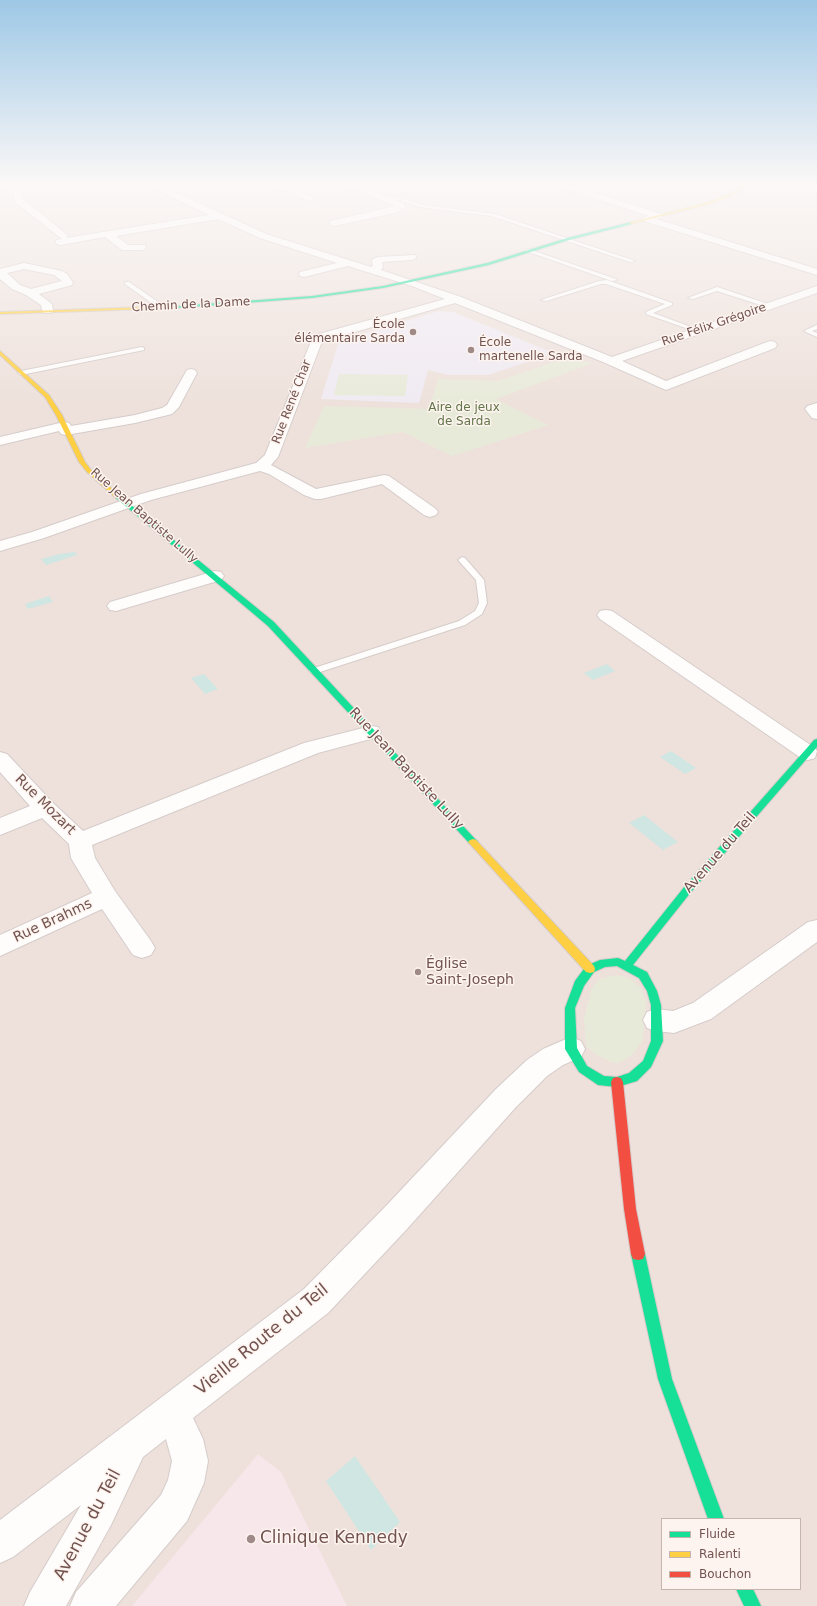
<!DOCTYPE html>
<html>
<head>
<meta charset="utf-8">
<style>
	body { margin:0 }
	#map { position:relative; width:817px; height:1606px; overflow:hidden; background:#f6f0ed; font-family:"DejaVu Sans",sans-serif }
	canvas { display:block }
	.legend { position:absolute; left:661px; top:1518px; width:140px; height:72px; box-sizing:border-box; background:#fdf4ef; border:1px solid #c5b4af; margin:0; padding:5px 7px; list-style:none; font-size:12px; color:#725350 }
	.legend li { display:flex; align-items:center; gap:8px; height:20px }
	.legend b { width:20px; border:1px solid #c5b4af }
</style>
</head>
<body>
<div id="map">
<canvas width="817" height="1606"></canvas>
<ul class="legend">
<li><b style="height:5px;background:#16e098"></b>Fluide</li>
<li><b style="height:5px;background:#ffcf43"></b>Ralenti</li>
<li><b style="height:5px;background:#f24e42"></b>Bouchon</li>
</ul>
</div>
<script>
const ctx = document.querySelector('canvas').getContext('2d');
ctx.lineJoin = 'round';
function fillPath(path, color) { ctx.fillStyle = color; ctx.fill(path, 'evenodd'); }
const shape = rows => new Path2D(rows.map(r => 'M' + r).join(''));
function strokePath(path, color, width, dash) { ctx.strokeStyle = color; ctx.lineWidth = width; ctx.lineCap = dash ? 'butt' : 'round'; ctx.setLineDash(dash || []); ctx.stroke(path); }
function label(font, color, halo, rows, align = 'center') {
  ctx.font = font + ' "DejaVu Sans",sans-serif'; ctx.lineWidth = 3; ctx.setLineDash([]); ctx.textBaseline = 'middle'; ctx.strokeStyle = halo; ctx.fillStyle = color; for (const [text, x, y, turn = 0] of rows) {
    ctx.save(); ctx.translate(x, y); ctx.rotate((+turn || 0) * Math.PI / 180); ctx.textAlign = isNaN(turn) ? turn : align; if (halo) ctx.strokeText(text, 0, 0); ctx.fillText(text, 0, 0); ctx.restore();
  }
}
const residential = shape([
	[0,181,817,181,817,1606,0,1606],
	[662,1519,800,1519,800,1589,662,1589]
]);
const education = shape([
	[439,311,453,312,554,353,488,375,448,375,428,370,419,403,321,399,339,341]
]);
const medical = shape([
	[258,1454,281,1472,347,1606,132,1606]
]);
const green = shape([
	[566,358,593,363,496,399,548,425,452,456,403,432,305,448,324,406,429,409,438,379,498,381],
	[339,374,408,375,405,396,334,395],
	[615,975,629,978,640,987,646,1002,643,1040,634,1053,625,1060,617,1063,611,1062,597,1055,586,1046,584,1019,591,990,599,979]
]);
const water = shape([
	[75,552,77,555,46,565,41,559,59,554],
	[49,596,53,602,28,609,25,604],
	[607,664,615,671,593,680,584,673],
	[204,674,218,689,205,694,191,678],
	[671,751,696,768,685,774,660,757],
	[644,815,678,842,663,850,629,823],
	[355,1456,400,1522,371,1550,326,1481]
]);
const lane = shape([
	[394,196,422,205,495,214,635,261,630,262,492,216,421,207,392,198,394,196],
	[528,249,616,279,617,280,612,281,526,251,526,250,528,249],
	[607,280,672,303,672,305,653,313,702,331,697,332,646,314,646,312,665,304,606,284,601,284,546,301,541,300,599,281,607,280],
	[125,282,129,282,161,304,161,309,157,309,156,306,125,284,125,282],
	[717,287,771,305,772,306,767,307,717,291,693,299,688,298,717,287],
	[817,325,817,329,812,331,817,333,817,337,804,331,817,325],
	[142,347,144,348,144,350,21,375,18,373,21,371,142,347],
	[462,557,465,558,484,580,487,603,482,614,465,625,317,673,311,673,309,671,311,669,459,621,475,611,479,603,476,580,458,560,462,557]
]);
const street = shape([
	[0,181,8,181,22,192,23,199,66,234,68,236,66,238,209,215,139,181,151,181,266,234,371,267,373,266,372,261,373,259,378,257,415,255,416,257,415,259,411,260,382,262,383,267,381,270,461,297,612,357,817,286,817,293,622,361,666,381,767,342,771,341,775,342,777,345,775,348,666,390,603,362,455,303,327,340,321,344,278,457,271,465,316,489,384,475,389,476,436,509,438,512,436,515,430,517,424,515,382,484,321,499,315,499,304,495,269,474,260,471,151,500,44,538,0,551,0,541,32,532,141,494,256,463,265,455,312,339,319,334,445,299,412,286,348,266,304,277,300,276,299,274,300,272,337,263,260,238,218,219,116,236,128,245,145,245,146,247,145,249,141,250,122,250,105,237,60,245,57,244,55,242,57,240,62,239,15,202,14,200,14,195,0,184,0,181],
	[264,181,277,181,314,198,310,201,307,200,264,181],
	[336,181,349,181,403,203,405,207,395,213,334,226,331,225,329,223,331,221,395,206,336,181],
	[543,181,557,181,661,214,663,216,658,219,655,218,543,181],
	[647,216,817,269,817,275,644,221,642,219,647,216],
	[24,263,62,271,67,274,73,283,72,285,39,294,52,304,53,311,51,313,43,313,41,305,26,295,12,289,0,279,0,269,24,263],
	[24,269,54,275,62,281,31,289,20,285,7,273,24,269],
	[191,369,195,370,197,373,179,407,172,414,135,423,66,435,61,434,59,431,0,445,0,437,64,422,69,423,71,426,135,415,162,408,167,405,187,370,191,369],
	[817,403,817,419,812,418,805,409,807,406,817,403],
	[215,571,221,572,224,576,221,580,116,611,110,610,107,606,110,602,215,571],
	[606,610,612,611,815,748,817,751,815,758,808,760,801,758,600,619,597,615,600,611,606,610],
	[371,726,378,727,381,732,378,737,318,753,92,845,95,858,115,891,151,941,155,948,151,955,142,958,133,955,102,909,0,956,0,935,92,893,71,858,69,844,42,818,0,835,0,818,30,806,0,772,0,752,7,754,53,803,83,831,304,743,371,726],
	[817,920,817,942,711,1019,674,1033,656,1031,647,1028,643,1020,647,1012,656,1009,673,1011,693,1003,808,922,817,920],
	[571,1037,581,1041,585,1049,581,1057,563,1065,547,1076,516,1107,407,1229,328,1313,193,1418,203,1439,208,1461,204,1483,187,1521,116,1606,70,1606,76,1592,161,1495,168,1480,172,1461,166,1439,143,1457,111,1525,66,1606,24,1606,30,1592,81,1505,13,1557,0,1563,0,1520,304,1289,385,1207,496,1089,527,1060,543,1049,571,1037]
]);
const fast = shape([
	[631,222,632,224,569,240,489,265,383,288,312,298,177,308,175,307,177,306,312,296,383,286,487,263,567,238,631,222],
	[116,496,120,496,274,622,476,840,478,842,476,844,470,844,268,626,116,498,116,496],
	[817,739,817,747,691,892,633,965,647,972,657,991,661,1005,663,1041,651,1067,637,1081,617,1087,598,1085,579,1072,565,1049,565,1008,575,981,586,966,600,960,618,958,625,961,685,886,814,740,817,739],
	[617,966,639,978,647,991,651,1005,651,1041,643,1061,629,1073,617,1077,604,1076,587,1066,577,1048,575,1008,584,986,594,972,605,967,617,966],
	[638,1248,643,1249,645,1254,672,1379,724,1519,708,1519,658,1379,631,1254,633,1249,638,1248],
	[736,1589,753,1589,761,1606,744,1606,736,1589]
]);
const slow = shape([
	[745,181,748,181,743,188,731,196,710,204,631,224,629,223,708,202,729,194,741,186,745,181],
	[179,306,177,308,0,314,0,312,179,306],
	[0,351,49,395,62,415,85,462,91,470,120,496,120,498,116,498,87,472,79,462,56,415,45,397,0,355,0,351],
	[473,839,476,840,594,966,595,969,594,972,590,973,586,972,470,844,468,842,470,840,473,839]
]);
const jam = shape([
	[0,181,6,181,0,183,0,181],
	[617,1077,621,1078,623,1082,636,1209,645,1254,643,1259,638,1260,633,1259,631,1254,624,1209,611,1082,613,1078,617,1077]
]);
const markers = [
	[413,332,4,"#a08a87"],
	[471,350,4,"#a08a87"],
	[418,972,4,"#a08a87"],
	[251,1539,5,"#a08a87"]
];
const farStreetnames = [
	["Chemin de la Dame",191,305,-3],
	["Rue Félix Grégoire",714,325,-19],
	["Rue René Char",292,402,-69],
	["Rue Jean Baptiste Lully",144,516,41]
];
const farPoinames = [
	["École",405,325],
	["élémentaire Sarda",405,339],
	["École",479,343,"left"],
	["martenelle Sarda",479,357,"left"]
];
const farParknames = [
	["Aire de jeux",464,408],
	["de Sarda",464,422]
];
const streetNames = [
	["Rue Jean Baptiste Lully",406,769,47],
	["Rue Mozart",45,805,45],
	["Avenue du Teil",720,853,-49],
	["Rue Brahms",53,921,-25]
];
const poiNames = [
	["Église",426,964],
	["Saint-Joseph",426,980]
];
const nearStreetnames = [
	["Vieille Route du Teil",262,1340,-39],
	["Avenue du Teil",88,1525,-62]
];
const nearPoinames = [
	["Clinique Kennedy",260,1539]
];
fillPath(residential, '#eee1db');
fillPath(education, '#f0eaf2');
fillPath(medical, '#f7e6ea');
fillPath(green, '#e8ead9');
fillPath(water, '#d0e6e2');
strokePath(lane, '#d5ccca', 2);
strokePath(street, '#d5ccca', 2);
strokePath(fast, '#d5cbca', 2);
strokePath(slow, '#d5cbca', 2);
strokePath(jam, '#d5cbca', 2);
fillPath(lane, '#fefdfc');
fillPath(street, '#fefdfc');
fillPath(fast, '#16e098');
fillPath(slow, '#ffcf43');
fillPath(jam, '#f24e42');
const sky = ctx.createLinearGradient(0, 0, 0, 406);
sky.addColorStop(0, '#9ec8e6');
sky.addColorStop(0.45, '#fbf8f7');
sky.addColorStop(1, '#fbf8f700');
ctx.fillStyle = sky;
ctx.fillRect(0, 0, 817, 406);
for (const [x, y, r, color] of markers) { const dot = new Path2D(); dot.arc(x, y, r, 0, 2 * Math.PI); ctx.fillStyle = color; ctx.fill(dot); strokePath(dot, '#fdf4ef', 1.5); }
label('12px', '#725350', '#fdf4ef', farStreetnames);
label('12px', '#725350', '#fdf4ef', farPoinames, 'right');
label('12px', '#627649', '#fdf4ef', farParknames);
label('14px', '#725350', '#fdf4ef', streetNames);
label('14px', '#725350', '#fdf4ef', poiNames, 'left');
label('17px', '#725350', '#fdf4ef', nearStreetnames);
label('17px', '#725350', '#fdf4ef', nearPoinames, 'left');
</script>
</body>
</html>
